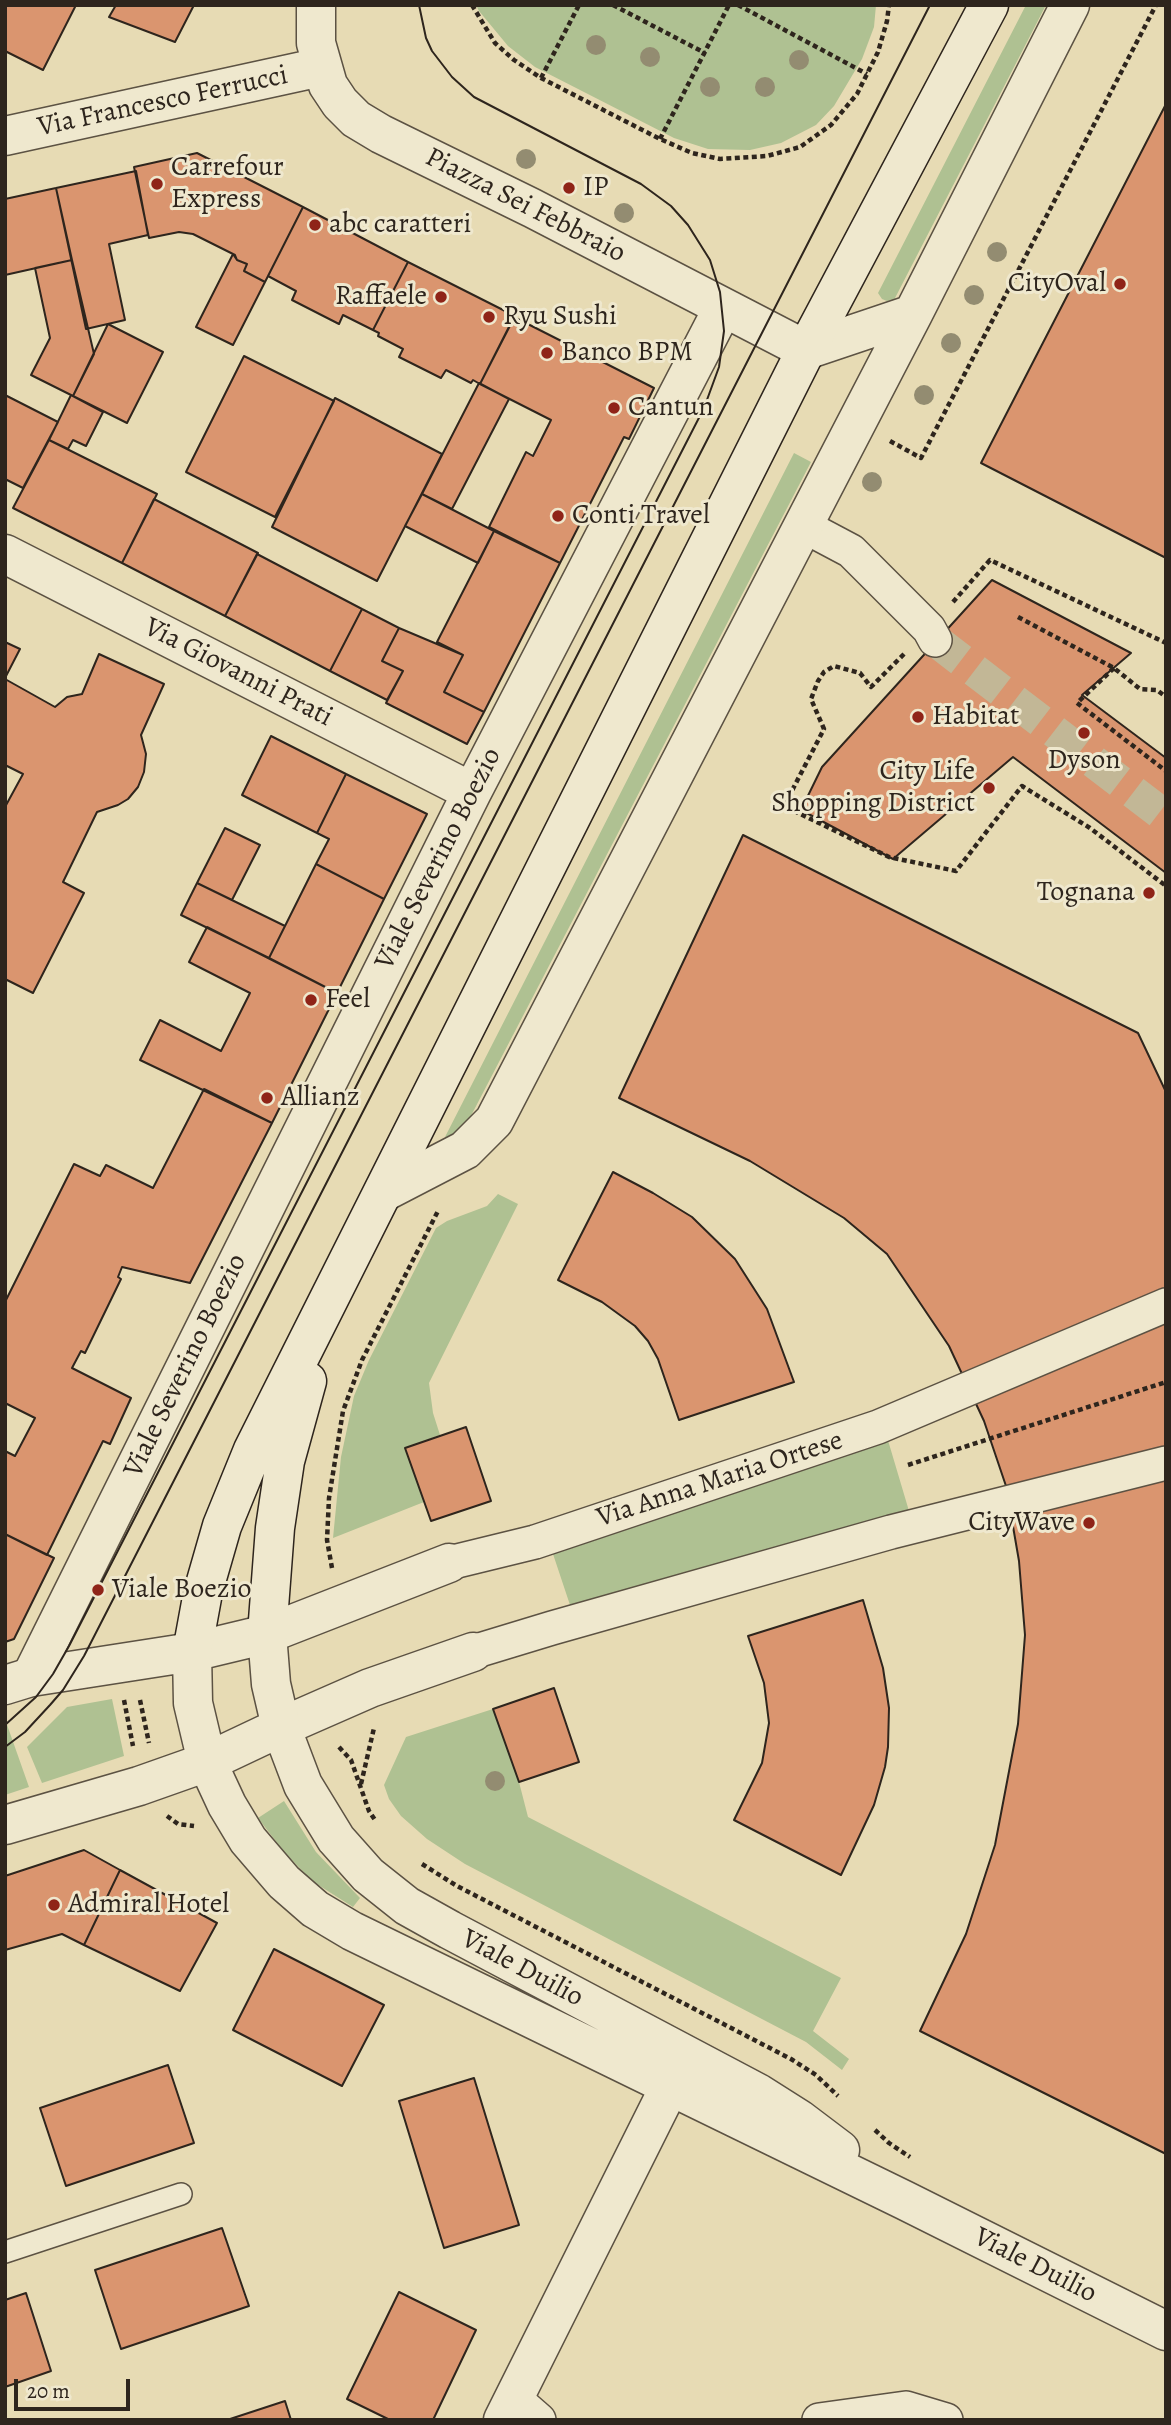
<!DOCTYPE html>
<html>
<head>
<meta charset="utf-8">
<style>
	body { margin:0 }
	#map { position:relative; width:1171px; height:2425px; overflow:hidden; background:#e7dbb4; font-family:Alegreya,serif }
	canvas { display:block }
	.frame { position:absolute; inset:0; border:7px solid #2e251d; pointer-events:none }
	.scale { position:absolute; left:14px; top:2379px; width:116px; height:32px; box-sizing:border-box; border:4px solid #2e251d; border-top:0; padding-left:9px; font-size:21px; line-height:24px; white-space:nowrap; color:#2e251d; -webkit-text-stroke:5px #efe8ce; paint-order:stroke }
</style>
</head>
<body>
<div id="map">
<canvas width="1171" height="2425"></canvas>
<div class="frame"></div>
<div class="scale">20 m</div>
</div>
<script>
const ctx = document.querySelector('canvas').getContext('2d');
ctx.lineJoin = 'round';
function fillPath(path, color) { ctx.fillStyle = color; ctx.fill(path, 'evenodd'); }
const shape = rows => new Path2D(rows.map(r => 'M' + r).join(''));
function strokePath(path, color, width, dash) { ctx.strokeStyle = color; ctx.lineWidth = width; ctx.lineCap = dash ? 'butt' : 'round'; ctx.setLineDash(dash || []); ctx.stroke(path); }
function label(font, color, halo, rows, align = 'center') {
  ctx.font = font + ' Alegreya,serif'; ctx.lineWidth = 6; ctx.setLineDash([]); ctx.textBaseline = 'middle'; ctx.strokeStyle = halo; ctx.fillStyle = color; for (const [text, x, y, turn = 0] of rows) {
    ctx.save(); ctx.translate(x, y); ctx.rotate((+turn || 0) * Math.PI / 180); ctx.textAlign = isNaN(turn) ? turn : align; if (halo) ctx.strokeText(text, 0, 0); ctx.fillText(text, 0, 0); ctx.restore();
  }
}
const green = shape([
	[476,5,876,5,874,27,862,59,834,106,816,125,781,143,750,150,708,149,674,138,535,67,508,46,479,11],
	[1026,5,1046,5,894,300,887,301,882,299,878,293],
	[794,453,811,462,461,1135,445,1137],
	[498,1194,518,1204,429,1383,433,1413,440,1435,406,1448,424,1502,333,1538,341,1457,354,1396,369,1360,436,1228,447,1221,487,1206],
	[887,1437,909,1511,574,1617,550,1545],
	[112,1699,124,1756,42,1783,27,1747,67,1707],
	[493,1709,519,1782,528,1817,841,1978,813,2031,849,2059,842,2070,806,2042,465,1864,427,1839,401,1816,389,1799,384,1785,406,1737],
	[5,1719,29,1787,5,1795],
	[284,1801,316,1852,360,1898,353,1907,312,1881,284,1852,258,1818]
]);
const building = shape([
	[5,5,76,5,43,70,5,51,5,5],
	[116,5,194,5,175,42,109,17,116,5],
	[1166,104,1166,558,981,463,1166,104],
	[197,153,303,207,265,282,244,271,247,264,237,260,235,255,193,234,179,232,149,238,134,167,197,153],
	[136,171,148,235,109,244,125,320,86,329,56,188,136,171],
	[56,188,72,260,5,275,5,199,56,188],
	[303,207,408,262,373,330,343,315,339,324,292,300,296,291,268,276,303,207],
	[233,254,237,260,247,264,244,271,265,282,233,345,196,327,233,254],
	[72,260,94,354,73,396,31,375,50,338,35,268,72,260],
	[408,262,515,316,480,384,473,380,471,383,446,370,441,378,399,357,403,349,378,336,379,333,373,330,408,262],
	[514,317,654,388,629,439,624,437,560,563,489,527,526,452,533,456,551,420,480,384,514,317],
	[108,324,163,352,127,423,73,396,108,324],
	[244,356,334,401,275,517,186,472,244,356],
	[479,383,509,399,452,509,422,494,479,383],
	[5,395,58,422,23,488,5,479,5,395],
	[71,395,103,412,86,446,73,440,68,449,49,440,71,395],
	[335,398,442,454,377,581,272,527,335,398],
	[49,440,157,494,122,563,13,508,49,440],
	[422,494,494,531,478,563,405,526,422,494],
	[154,499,258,553,225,616,122,563,154,499],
	[494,531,560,563,484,712,444,692,463,655,437,642,494,531],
	[257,554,362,609,330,671,225,616,257,554],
	[992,580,1131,653,1082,695,1166,758,1166,873,1013,757,893,859,801,810,822,767,992,580],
	[362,609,399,628,382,661,403,671,387,700,330,671,362,609],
	[399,628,463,655,444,692,484,712,467,744,386,703,403,671,382,661,399,628],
	[5,642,20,649,5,678,5,642],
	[99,654,164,684,141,735,146,754,144,772,138,787,128,799,118,805,97,812,63,882,84,893,33,993,5,979,5,807,23,774,5,765,5,679,55,707,67,697,82,694,99,654],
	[271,736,346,774,317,833,242,795,271,736],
	[346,774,427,814,384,899,316,864,329,839,317,833,346,774],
	[225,828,260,845,232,900,197,883,225,828],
	[743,835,1138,1033,1166,1092,1166,2154,920,2031,966,1934,995,1845,1018,1724,1025,1635,1019,1561,1006,1486,984,1421,949,1346,887,1254,844,1218,750,1161,619,1098,743,835],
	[316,864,384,899,337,993,269,958,316,864],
	[197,883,285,926,269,958,181,915,197,883],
	[207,927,337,993,272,1123,140,1060,160,1020,221,1051,250,993,189,962,207,927],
	[204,1089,272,1123,190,1283,122,1267,118,1277,121,1279,85,1353,81,1351,72,1368,131,1398,110,1444,103,1441,47,1555,5,1534,5,1451,15,1456,35,1418,5,1403,5,1302,74,1164,100,1176,106,1165,153,1188,204,1089],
	[613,1172,653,1193,692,1217,735,1259,767,1309,794,1382,679,1420,658,1359,648,1341,635,1326,602,1302,558,1280,613,1172],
	[466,1427,491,1501,431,1521,405,1448,466,1427],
	[5,1534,54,1558,14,1639,5,1642,5,1534],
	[863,1600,883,1668,889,1708,888,1747,885,1767,874,1805,841,1875,734,1820,762,1763,769,1723,764,1683,748,1636,863,1600],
	[554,1688,579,1762,519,1782,493,1709,554,1688],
	[84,1850,120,1870,84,1945,62,1934,5,1950,5,1876,84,1850],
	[120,1870,217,1923,180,1991,84,1945,120,1870],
	[274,1949,384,2005,342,2086,233,2030,274,1949],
	[168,2065,194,2143,66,2186,40,2108,168,2065],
	[474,2078,519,2225,444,2248,399,2101,474,2078],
	[222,2228,249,2306,121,2349,95,2270,222,2228],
	[399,2292,476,2330,433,2420,390,2420,347,2399,399,2292],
	[26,2293,51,2371,5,2387,5,2300,26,2293],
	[285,2401,291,2420,227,2420,285,2401]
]);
const pedestrianTunnel = shape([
	[935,640,1166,817]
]);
const path = shape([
	[472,5,495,43,514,60,541,78,660,139,692,153,720,159,767,156,800,147,831,125,857,94,878,52,887,21,889,5],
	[613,5,705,53],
	[738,5,867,74],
	[541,78,579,5],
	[660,139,729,5],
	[890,441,921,458,1156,5],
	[953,602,990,560,1166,643],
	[1018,617,1114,668,1140,689,1157,690,1166,697],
	[904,654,871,687,860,673,834,666,824,672,818,681,811,699,824,729,784,806,889,857,956,871,1022,786,1090,828,1166,886],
	[1114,668,1077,703,1166,771],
	[908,1465,1166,1382],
	[332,1568,327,1540,329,1498,343,1411,362,1360,439,1209],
	[124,1700,133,1746],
	[140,1700,149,1743],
	[339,1747,351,1760,369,1811,375,1820],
	[361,1784,374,1728],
	[167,1816,178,1824,194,1826],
	[422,1864,457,1886,791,2059,816,2075,838,2096],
	[875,2130,889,2143,910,2157]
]);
const service = shape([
	[5,2252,181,2194]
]);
const pedestrian = shape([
	[802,525,851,551,929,629,935,640],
	[449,1563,535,1542,878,1427,1166,1305],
	[473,1652,552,1628,891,1532,1166,1463],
	[515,2399,539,2420],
	[819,2420,906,2408,946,2420]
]);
const minor = shape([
	[316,5,316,43,328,85,340,103,356,119,381,134,532,208,806,350,913,314],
	[5,136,321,67],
	[5,554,472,792],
	[384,1192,465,1150,494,1121,913,314,1070,5],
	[267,1634,449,1563],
	[31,1677,472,792,723,308],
	[281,1727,370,1688,473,1652],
	[503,2420,670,2086]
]);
const tertiary = shape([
	[192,1652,193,1703,207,1762,227,1805,248,1840,284,1882,315,1909,352,1931,904,2200,1166,2331],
	[5,1685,31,1677,192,1652,267,1634,271,1684,281,1727,303,1785,336,1839,368,1875,407,1906,450,1930,758,2093,799,2119,840,2150],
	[5,1825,139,1786,207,1762,281,1727]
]);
const secondary = shape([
	[267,1634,275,1528,285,1461,307,1381],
	[192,1652,203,1592,222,1526,253,1450,806,350,989,5]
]);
const tram = shape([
	[5,1725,36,1697,53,1674,69,1646,704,408,719,367,724,331,720,292,710,260,688,225,671,206,641,184,474,97,452,77,432,51,426,38,419,5],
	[5,1747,25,1732,50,1705,63,1690,84,1656,930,5]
]);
const trees = [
	[596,45],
	[650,57],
	[799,60],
	[710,87],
	[765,87],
	[526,159],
	[624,213],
	[997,252],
	[974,295],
	[951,343],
	[924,395],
	[872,482],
	[495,1781]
];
const markers = [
	[157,184,7,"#8f2418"],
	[569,188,7,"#8f2418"],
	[315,225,7,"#8f2418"],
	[1120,284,7,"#8f2418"],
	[441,297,7,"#8f2418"],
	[489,317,7,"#8f2418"],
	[547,353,7,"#8f2418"],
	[614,408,7,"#8f2418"],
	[558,516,7,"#8f2418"],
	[918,717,7,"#8f2418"],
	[1084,733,7,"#8f2418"],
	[989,788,7,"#8f2418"],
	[1149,893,7,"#8f2418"],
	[311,1000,7,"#8f2418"],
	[267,1098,7,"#8f2418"],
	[1089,1523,7,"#8f2418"],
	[98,1590,7,"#8f2418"],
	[54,1905,7,"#8f2418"]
];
const streetNames = [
	["Via Francesco Ferrucci",163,102,-12],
	["Piazza Sei Febbraio",525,206,27],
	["Via Giovanni Prati",238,673,27],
	["Viale Severino Boezio",439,859,-63],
	["Viale Severino Boezio",186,1366,-64],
	["Via Anna Maria Ortese",720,1480,-18],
	["Viale Duilio",522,1969,28],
	["Viale Duilio",1035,2266,27]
];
const poiNames = [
	["Carrefour",171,168],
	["Express",171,200],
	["IP",583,188],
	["abc caratteri",329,225],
	["CityOval",1106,284,"right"],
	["Raffaele",427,297,"right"],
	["Ryu Sushi",503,317],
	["Banco BPM",561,353],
	["Cantun",628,408],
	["Conti Travel",572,516],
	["Habitat",932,717],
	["Dyson",1084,761,"center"],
	["City Life",975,772,"right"],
	["Shopping District",975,804,"right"],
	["Tognana",1135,893,"right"],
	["Feel",325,1000],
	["Allianz",281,1098],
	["CityWave",1075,1523,"right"],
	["Viale Boezio",112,1590],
	["Admiral Hotel",68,1905]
];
fillPath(green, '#afc192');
fillPath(building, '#da956f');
strokePath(building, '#2e251d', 2);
strokePath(pedestrianTunnel, '#c2b796', 33, [33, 17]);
strokePath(service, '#5c5243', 24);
strokePath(pedestrian, '#5c5243', 36);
strokePath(minor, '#5c5243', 41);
strokePath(tertiary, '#5c5243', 41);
strokePath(secondary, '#2e251d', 41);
strokePath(path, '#2e251d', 4.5, [5, 3.5]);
strokePath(service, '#efe8ce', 21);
strokePath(pedestrian, '#efe8ce', 33);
strokePath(minor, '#efe8ce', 38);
strokePath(tertiary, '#efe8ce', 38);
strokePath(secondary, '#efe8ce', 38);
strokePath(tram, '#2e251d', 2);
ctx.fillStyle = '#938c71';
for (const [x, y] of trees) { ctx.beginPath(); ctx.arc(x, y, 10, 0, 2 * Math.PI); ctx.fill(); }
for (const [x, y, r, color] of markers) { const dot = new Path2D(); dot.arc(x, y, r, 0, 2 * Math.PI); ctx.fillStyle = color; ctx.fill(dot); strokePath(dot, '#efe8ce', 2.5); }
label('28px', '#2e251d', '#efe8ce', streetNames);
label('28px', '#2e251d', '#efe8ce', poiNames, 'left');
</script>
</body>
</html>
